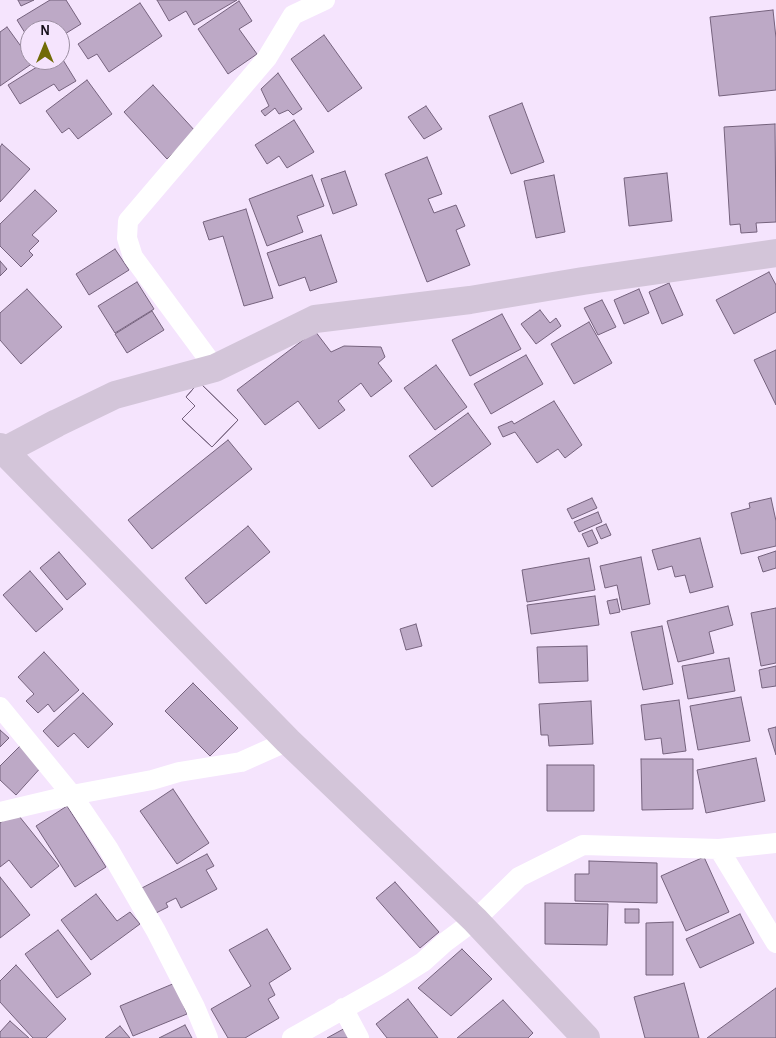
<!DOCTYPE html>
<html>
<head>
<meta charset="utf-8">
<style>
	body { margin:0 }
	#map { position:relative; width:776px; height:1038px; overflow:hidden; background:#f5e4fd; font-family:"Alegreya Sans",sans-serif }
	canvas { display:block }
	.north { position:absolute; left:20px; top:20px; width:50px; height:50px; box-sizing:border-box; background:#f5e4fd; border:1px solid #9c8fa2; border-radius:50%; rotate:0deg; font-size:14px; font-weight:700; line-height:20px; text-align:center; color:#17101a }
	.north::after { content:''; display:block; margin:auto; width:18px; height:22px; background:#716b06; clip-path:polygon(50% 0,100% 100%,50% 72%,0 100%) }
</style>
</head>
<body>
<div id="map">
<canvas width="776" height="1038"></canvas>
<div class="north">N</div>
</div>
<script>
const ctx = document.querySelector('canvas').getContext('2d');
ctx.lineJoin = 'round';
function fillPath(path, color) { ctx.fillStyle = color; ctx.fill(path, 'evenodd'); }
const shape = rows => new Path2D(rows.map(r => 'M' + r).join(''));
function strokePath(path, color, width, dash) { ctx.strokeStyle = color; ctx.lineWidth = width; ctx.lineCap = dash ? 'butt' : 'round'; ctx.setLineDash(dash || []); ctx.stroke(path); }
const building = shape([
	[18,0,34,0,21,6,18,0],
	[50,0,66,0,81,24,60,37,60,30,30,30,30,41,17,20,50,0],
	[157,0,237,0,194,25,186,11,169,21,157,0],
	[239,1,252,21,239,29,257,54,228,74,198,29,239,1],
	[140,3,162,36,109,72,97,54,88,59,78,44,140,3],
	[773,10,776,38,776,90,719,96,710,17,773,10],
	[7,27,33,63,0,86,0,32,7,27],
	[324,35,362,88,328,112,291,59,324,35],
	[60,55,76,81,59,91,54,84,20,104,8,85,48,60,60,60,60,55],
	[278,73,302,109,293,115,288,110,279,114,275,108,265,116,261,111,269,106,261,89,278,73],
	[87,80,112,114,78,139,69,128,62,133,46,111,87,80],
	[153,85,196,132,167,159,124,112,153,85],
	[522,103,544,162,511,174,489,116,522,103],
	[426,106,442,129,424,139,408,117,426,106],
	[294,120,314,152,287,168,279,156,267,164,255,145,294,120],
	[775,124,776,222,756,223,757,232,741,233,740,224,730,225,724,127,775,124],
	[2,144,30,169,0,202,0,147,2,144],
	[427,157,442,194,428,199,434,213,456,205,465,226,456,230,470,265,427,282,385,174,427,157],
	[345,171,357,205,333,214,321,179,345,171],
	[667,173,672,221,629,226,624,178,667,173],
	[312,175,324,206,297,216,303,232,267,246,249,199,312,175],
	[554,175,565,232,536,238,524,181,554,175],
	[35,190,57,211,32,235,39,241,29,251,33,255,21,267,0,246,0,224,35,190],
	[246,209,273,298,244,306,223,236,209,240,203,222,246,209],
	[321,235,337,282,310,291,305,277,279,286,267,253,321,235],
	[115,249,129,270,89,295,76,274,115,249],
	[0,261,7,269,0,276,0,261],
	[769,272,776,285,776,312,734,334,716,300,769,272],
	[137,282,154,309,115,333,98,306,137,282],
	[669,283,683,315,662,324,649,292,669,283],
	[27,289,62,327,21,364,0,340,0,313,27,289],
	[639,289,649,313,624,324,614,300,639,289],
	[602,300,616,327,598,335,584,308,602,300],
	[540,310,550,323,556,318,561,326,536,344,521,324,540,310],
	[152,311,164,330,127,353,115,334,152,311],
	[502,314,521,349,470,376,452,340,502,314],
	[589,322,612,363,574,384,551,344,589,322],
	[315,331,331,352,344,346,381,347,385,357,378,363,392,381,371,397,361,383,338,401,345,410,319,429,298,401,265,425,237,390,315,331],
	[776,350,776,405,754,360,776,350],
	[526,355,543,384,491,414,474,384,526,355],
	[436,365,467,407,435,430,404,388,436,365],
	[199,382,238,420,212,447,182,419,195,406,186,397,199,382],
	[199,382,238,420,212,447,182,419,195,406,186,397,199,382],
	[554,401,582,445,565,458,558,449,537,463,515,432,503,437,498,427,512,421,514,424,554,401],
	[468,413,491,444,432,487,409,456,468,413],
	[228,440,252,469,152,549,128,520,228,440],
	[592,498,597,508,572,519,567,509,592,498],
	[771,498,776,521,776,546,741,554,731,513,750,508,749,503,771,498],
	[598,512,602,522,579,532,574,522,598,512],
	[606,524,611,535,601,539,596,528,606,524],
	[248,526,270,552,206,604,185,578,248,526],
	[592,530,598,543,588,547,582,534,592,530],
	[700,538,713,587,690,593,685,575,675,577,672,566,658,570,652,550,700,538],
	[776,551,776,568,763,572,758,557,776,551],
	[59,552,86,584,67,600,40,568,59,552],
	[641,557,650,604,622,610,617,585,605,588,600,566,641,557],
	[589,558,595,590,527,602,522,570,589,558],
	[30,571,63,609,36,632,3,595,30,571],
	[595,596,599,625,531,634,527,605,595,596],
	[617,599,620,612,610,614,607,601,617,599],
	[728,606,733,625,709,632,714,653,678,662,667,621,728,606],
	[776,608,776,663,761,666,751,613,776,608],
	[416,624,422,646,406,650,400,629,416,624],
	[662,626,673,684,643,690,631,632,662,626],
	[587,646,588,681,539,683,537,647,587,646],
	[44,652,79,690,54,712,48,704,38,713,26,701,34,694,18,677,44,652],
	[729,658,735,691,688,699,682,666,729,658],
	[776,666,776,686,762,688,759,670,776,666],
	[193,683,238,728,210,756,165,711,193,683],
	[83,693,113,724,88,748,74,733,58,747,43,731,83,693],
	[741,697,750,741,698,750,690,706,741,697],
	[679,700,686,751,663,754,661,738,645,740,641,705,679,700],
	[591,701,593,744,549,746,548,735,541,735,539,704,591,701],
	[776,727,776,755,768,729,776,727],
	[0,730,9,738,0,747,0,730],
	[22,744,44,764,16,795,0,780,0,766,22,744],
	[756,758,765,801,706,813,697,770,756,758],
	[641,759,693,759,693,809,642,810,641,759],
	[547,765,594,765,594,811,547,811,547,765],
	[173,789,209,843,177,864,140,811,173,789],
	[67,806,106,867,75,887,36,826,67,806],
	[15,811,59,866,31,888,9,860,0,867,0,823,15,811],
	[207,854,214,866,206,870,217,889,181,908,176,898,166,903,168,907,154,914,140,889,207,854],
	[704,857,729,912,686,931,661,876,704,857],
	[589,861,657,863,657,903,575,901,575,874,589,874,589,861],
	[0,877,30,915,0,938,0,877],
	[395,882,439,932,420,948,376,898,395,882],
	[96,894,117,921,130,912,140,924,91,960,61,920,96,894],
	[545,903,608,904,607,945,545,944,545,903],
	[625,909,639,909,639,923,625,923,625,909],
	[740,914,754,943,700,968,686,939,740,914],
	[673,922,673,975,646,975,646,923,673,922],
	[267,929,291,969,269,983,275,995,268,999,279,1018,245,1038,228,1038,211,1009,251,986,229,950,267,929],
	[58,930,91,974,57,998,25,954,58,930],
	[462,949,492,979,451,1016,418,988,462,949],
	[16,965,66,1019,46,1038,33,1038,0,1002,0,981,16,965],
	[175,983,187,1014,133,1036,120,1006,175,983],
	[684,983,699,1038,645,1038,634,997,684,983],
	[776,988,776,1038,707,1038,776,988],
	[408,999,438,1038,387,1038,376,1024,408,999],
	[503,1000,533,1033,528,1038,457,1038,503,1000],
	[10,1021,29,1038,0,1038,0,1032,10,1021],
	[185,1025,192,1038,159,1038,185,1025],
	[120,1026,130,1038,105,1038,120,1026],
	[349,1026,356,1038,327,1038,349,1026]
]);
const street = shape([
	[215,368,133,257,127,238,128,221,267,58,293,15,325,0],
	[0,707,72,795,108,848,156,931,195,1007,208,1038],
	[0,812,72,795,152,780,179,772,241,762,288,741],
	[719,849,776,943],
	[343,1008,359,1038],
	[292,1038,388,984,423,962,444,943,475,920,519,877,583,845,719,849,776,843]
]);
const secondary = shape([
	[0,447,288,741,475,920,586,1038],
	[0,453,57,423,115,395,215,368,315,319,470,300,583,281,776,253]
]);
fillPath(building, '#bda9c6');
strokePath(building, '#75627d', 1);
strokePath(street, '#fff', 20);
strokePath(secondary, '#d3c5d9', 28);
</script>
</body>
</html>
